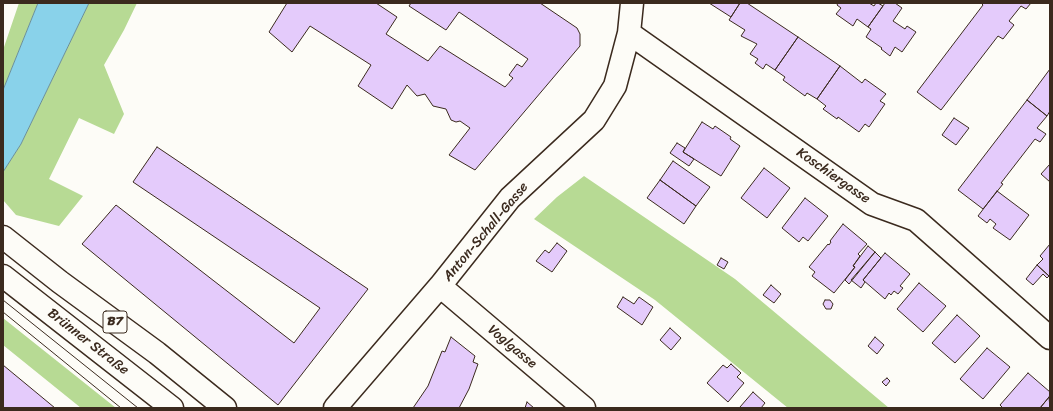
<!DOCTYPE html>
<html>
<head>
<meta charset="utf-8">
<style>
	body { margin:0 }
	#map { position:relative; width:1053px; height:411px; overflow:hidden; background:#fdfcf7; font-family:Sriracha,sans-serif }
	canvas { display:block }
	.frame { position:absolute; inset:0; border:4px solid #3b2a1e; pointer-events:none }
</style>
</head>
<body>
<div id="map">
<canvas width="1053" height="411"></canvas>
<div class="frame"></div>
</div>
<script>
const ctx = document.querySelector('canvas').getContext('2d');
ctx.lineJoin = 'round';
function fillPath(path, color) { ctx.fillStyle = color; ctx.fill(path, 'evenodd'); }
const shape = rows => new Path2D(rows.map(r => 'M' + r).join(''));
function strokePath(path, color, width, dash) { ctx.strokeStyle = color; ctx.lineWidth = width; ctx.lineCap = dash ? 'butt' : 'round'; ctx.setLineDash(dash || []); ctx.stroke(path); }
function label(font, color, halo, rows, align = 'center') {
  ctx.font = font + ' Sriracha,sans-serif'; ctx.lineWidth = 4; ctx.setLineDash([]); ctx.textBaseline = 'middle'; ctx.strokeStyle = halo; ctx.fillStyle = color; for (const [text, x, y, turn = 0] of rows) {
    ctx.save(); ctx.translate(x, y); ctx.rotate((+turn || 0) * Math.PI / 180); ctx.textAlign = isNaN(turn) ? turn : align; if (halo) ctx.strokeText(text, 0, 0); ctx.fillText(text, 0, 0); ctx.restore();
  }
}
const green = shape([
	[19,3,38,3,3,90,3,50],
	[89,3,137,3,124,30,104,65,124,114,114,134,79,118,49,179,83,196,59,226,16,215,3,200,3,172,21,144],
	[584,176,735,279,889,408,788,408,655,300,534,219,557,197],
	[3,318,116,408,81,408,3,345]
]);
const water = shape([
	[38,3,89,3,21,144,3,172,3,90,38,3]
]);
const building = shape([
	[287,3,376,3,397,17,386,34,428,61,440,46,505,87,513,78,509,75,517,64,522,67,528,59,459,12,446,30,409,6,411,3,540,3,577,28,580,34,580,46,475,170,449,155,470,128,460,121,456,122,451,120,446,109,433,106,425,94,417,96,407,85,392,109,358,86,371,65,310,26,292,52,269,32,287,3],
	[709,3,740,3,731,17,709,3],
	[740,3,747,3,798,37,775,70,766,64,763,69,755,63,758,59,750,54,757,44,741,36,745,30,729,20,740,3],
	[838,3,869,3,874,6,876,3,878,3,883,6,868,27,857,19,853,26,836,14,841,8,837,5,838,3],
	[885,3,895,3,902,8,893,21,905,29,907,26,916,32,902,52,895,47,890,56,881,49,882,48,866,37,871,29,868,27,885,3],
	[981,3,1031,3,1026,9,1021,6,1009,21,1014,25,1003,39,998,36,941,110,917,92,983,5,981,3],
	[798,37,840,66,817,99,807,93,805,96,783,80,785,77,775,70,798,37],
	[840,66,862,83,865,79,886,94,880,101,885,104,869,127,865,124,859,132,838,117,837,119,823,109,826,106,817,99,840,66],
	[1050,69,1050,111,1047,116,1027,100,1050,69],
	[1027,100,1047,116,1037,128,1046,134,1040,142,1035,139,1001,183,1003,184,983,209,958,190,1027,100],
	[954,118,969,128,956,145,942,135,954,118],
	[702,122,713,129,715,126,731,137,730,139,740,146,721,176,683,152,702,122],
	[677,143,685,148,683,152,694,159,689,166,670,153,677,143],
	[157,147,368,289,278,405,82,244,116,205,294,343,320,308,133,182,157,147],
	[673,161,710,187,696,206,660,180,673,161],
	[1050,164,1050,182,1041,174,1050,164],
	[764,168,790,188,767,218,741,198,764,168],
	[660,180,696,206,684,224,647,198,660,180],
	[997,191,1029,215,1010,240,993,228,996,224,990,219,987,223,978,216,997,191],
	[805,198,828,216,808,241,803,237,799,242,782,228,805,198],
	[843,224,867,244,858,254,860,256,853,266,855,267,834,293,812,276,815,272,809,267,828,244,829,245,831,242,830,241,843,224],
	[557,243,567,251,552,272,536,261,545,250,549,253,557,243],
	[1050,244,1050,274,1049,276,1037,265,1043,259,1040,256,1050,244],
	[868,246,875,252,849,284,845,280,855,267,853,266,868,246],
	[875,252,881,258,863,280,865,282,861,288,851,280,875,252],
	[885,253,910,274,900,286,903,288,898,294,894,291,891,295,889,293,885,299,863,280,885,253],
	[721,258,728,262,724,269,717,265,721,258],
	[1037,265,1049,276,1047,278,1043,274,1033,285,1026,279,1037,265],
	[919,283,946,306,923,332,897,309,919,283],
	[771,285,781,294,774,303,763,295,771,285],
	[623,297,634,304,639,297,653,307,642,325,617,307,623,297],
	[825,300,830,300,833,304,831,309,826,309,823,304,825,300],
	[957,315,980,336,955,363,932,343,957,315],
	[670,328,681,338,671,350,660,340,670,328],
	[451,337,475,356,473,362,478,364,469,389,459,408,413,408,428,386,442,351,445,352,451,337],
	[875,337,884,345,877,354,868,346,875,337],
	[987,348,1010,367,983,399,960,379,987,348],
	[731,364,741,373,737,377,744,383,728,402,707,383,723,365,727,368,731,364],
	[3,365,55,408,3,408,3,365],
	[1028,373,1050,392,1050,396,1040,408,1003,408,1000,405,1028,373],
	[887,378,890,381,886,386,882,382,887,378],
	[753,392,765,403,761,408,741,408,740,407,753,392],
	[1049,397,1050,408,1040,408,1049,397],
	[527,402,534,408,525,408,527,402]
]);
const street = shape([
	[629,33,872,204,916,220,1050,338],
	[440,286,584,408],
	[335,408,440,286,510,198,594,120,615,86,629,33,632,3]
]);
const primary = shape([
	[3,237,60,282,157,353,225,408],
	[3,276,172,408]
]);
const tram = shape([
	[3,300,138,408],
	[3,312,121,408]
]);
const shields = [
	[115,322,24]
];
const shieldNames = [
	["B7",115,322]
];
const streetNames = [
	["Koschiergasse",833,176,35],
	["Anton-Schall-Gasse",486,232,-50],
	["Brünner Straße",88,342,38],
	["Voglgasse",512,347,40]
];
fillPath(green, '#b7da94');
fillPath(water, '#89d2ea');
strokePath(water, '#6a8f98', 1);
fillPath(building, '#e4cbfb');
strokePath(building, '#3b2a1e', 1);
strokePath(street, '#3b2a1e', 25);
strokePath(primary, '#3b2a1e', 25);
strokePath(street, '#fdfcf7', 22);
strokePath(primary, '#fdfcf7', 22);
strokePath(tram, '#3b2a1e', 1);
for (const [x, y, w] of shields) { const box = new Path2D(); box.roundRect(x - w / 2, y - 11, w, 22, 3); ctx.fillStyle = '#fdfcf7'; ctx.fill(box); strokePath(box, '#3b2a1e', 1); }
label('bold 13px', '#3b2a1e', null, shieldNames);
label('14px', '#3b2a1e', '#fdfcf7', streetNames);
</script>
</body>
</html>
